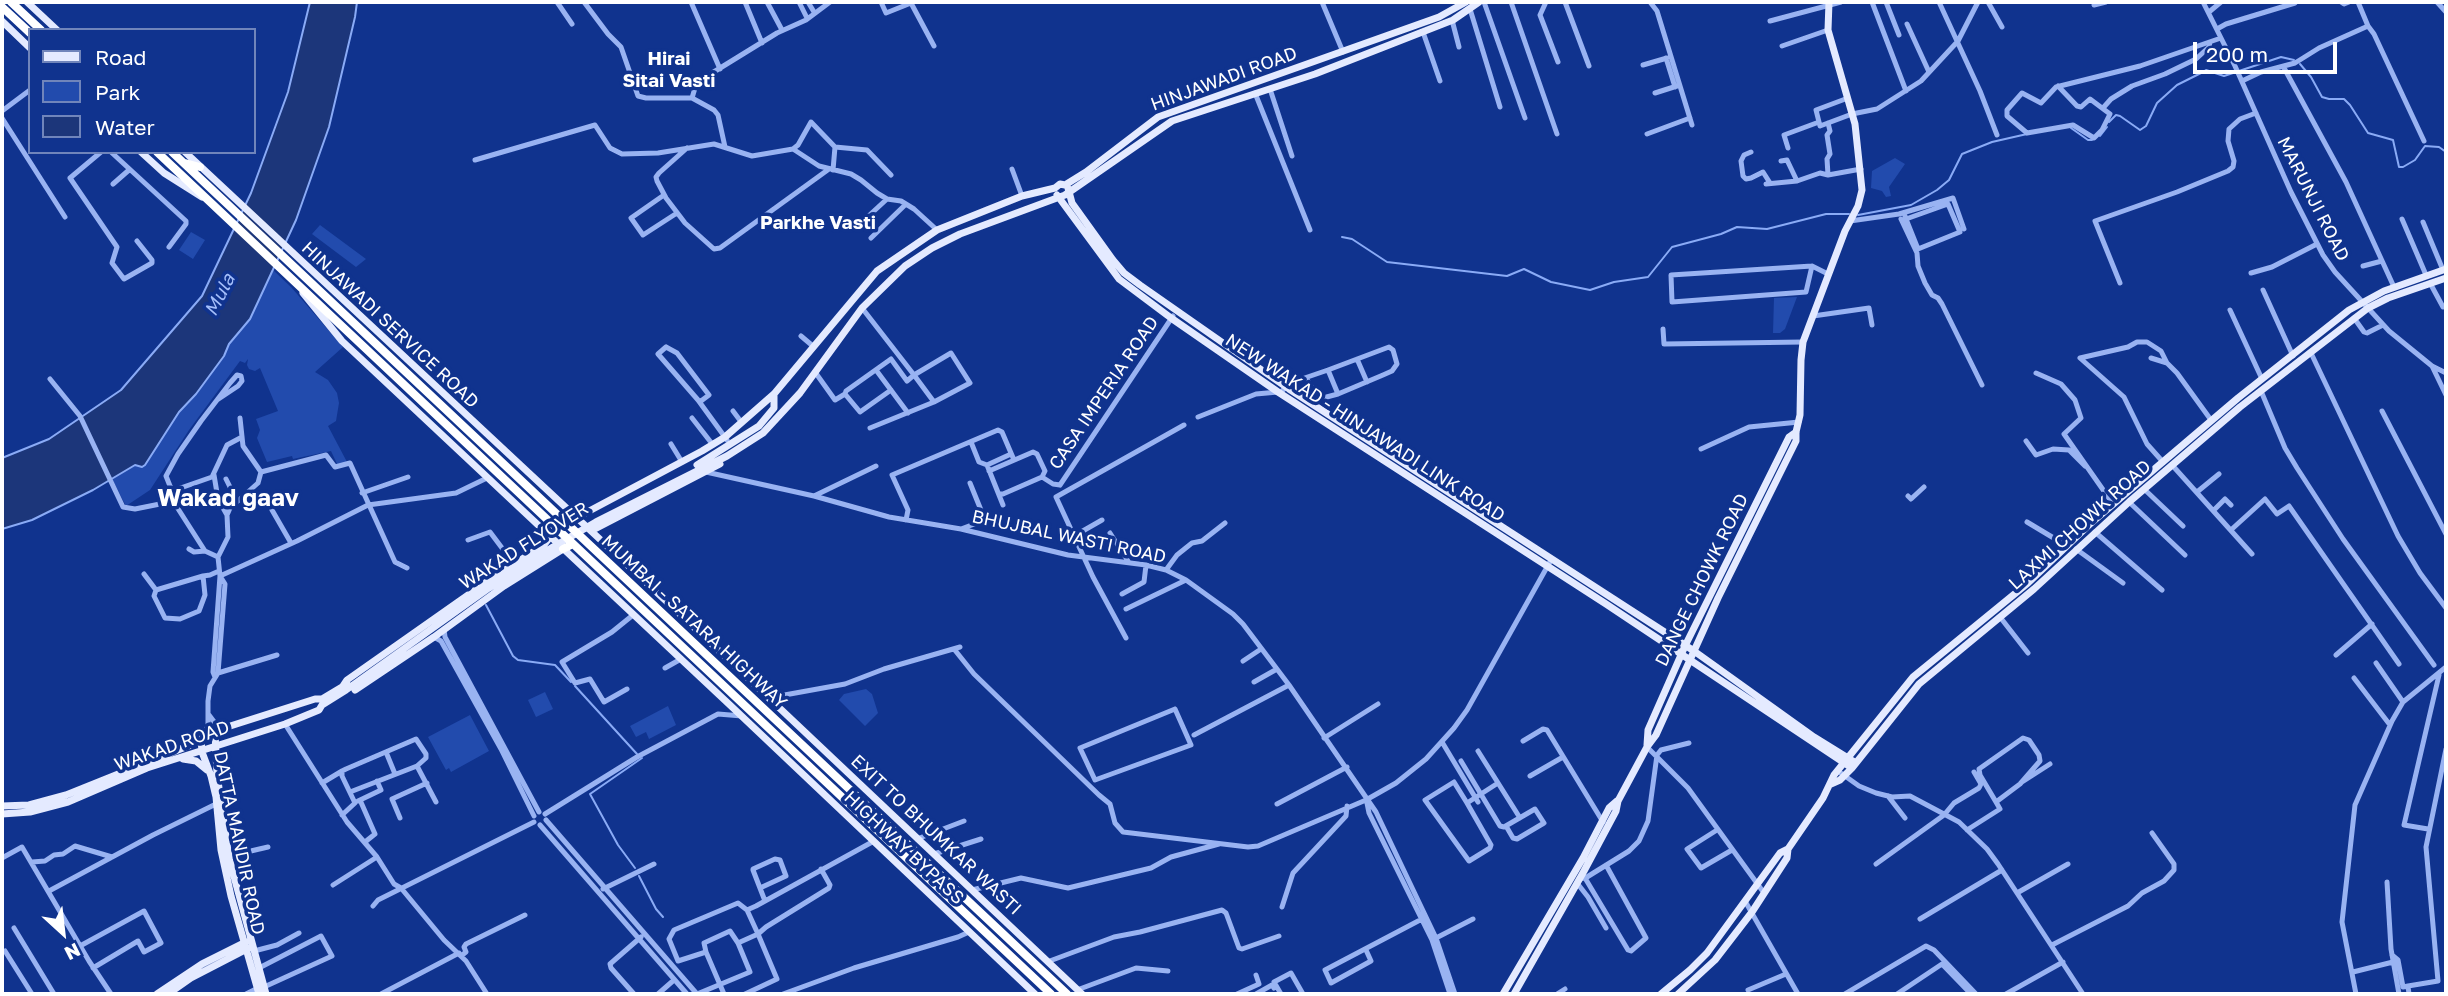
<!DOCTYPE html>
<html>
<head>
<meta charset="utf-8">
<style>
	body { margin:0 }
	#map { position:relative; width:2448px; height:996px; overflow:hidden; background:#10338e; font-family:"Golos Text",sans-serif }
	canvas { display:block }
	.frame { position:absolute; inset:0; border:4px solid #fff; pointer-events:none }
	.legend { position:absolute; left:28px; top:28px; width:228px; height:126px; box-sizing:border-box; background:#10338e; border:2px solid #7085bb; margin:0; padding:9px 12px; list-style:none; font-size:21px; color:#fff }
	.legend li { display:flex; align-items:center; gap:14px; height:35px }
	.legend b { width:35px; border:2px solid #7085bb }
	.north { position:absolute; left:28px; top:898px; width:70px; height:70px; -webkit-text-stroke:5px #10338e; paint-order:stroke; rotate:153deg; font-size:19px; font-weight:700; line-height:28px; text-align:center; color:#fff }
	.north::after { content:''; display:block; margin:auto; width:24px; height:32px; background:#fff; clip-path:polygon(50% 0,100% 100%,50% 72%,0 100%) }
	.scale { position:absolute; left:2193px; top:42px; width:144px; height:32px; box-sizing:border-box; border:4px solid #fff; border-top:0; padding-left:9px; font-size:21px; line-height:24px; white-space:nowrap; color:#fff; -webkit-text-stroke:5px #10338e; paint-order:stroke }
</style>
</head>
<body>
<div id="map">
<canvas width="2448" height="996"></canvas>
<div class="frame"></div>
<ul class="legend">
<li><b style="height:9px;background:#e4eaff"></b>Road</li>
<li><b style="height:19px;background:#224bad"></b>Park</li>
<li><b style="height:19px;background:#1c367a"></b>Water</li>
</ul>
<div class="north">N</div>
<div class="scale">200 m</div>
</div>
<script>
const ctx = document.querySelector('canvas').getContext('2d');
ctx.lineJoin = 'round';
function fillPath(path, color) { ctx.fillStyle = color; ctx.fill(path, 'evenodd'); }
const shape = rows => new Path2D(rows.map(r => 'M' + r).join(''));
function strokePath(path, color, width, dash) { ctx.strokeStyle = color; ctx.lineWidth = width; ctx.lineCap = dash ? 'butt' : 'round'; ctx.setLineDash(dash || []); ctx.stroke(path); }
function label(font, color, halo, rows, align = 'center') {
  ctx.font = font + ' "Golos Text",sans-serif'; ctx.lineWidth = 7; ctx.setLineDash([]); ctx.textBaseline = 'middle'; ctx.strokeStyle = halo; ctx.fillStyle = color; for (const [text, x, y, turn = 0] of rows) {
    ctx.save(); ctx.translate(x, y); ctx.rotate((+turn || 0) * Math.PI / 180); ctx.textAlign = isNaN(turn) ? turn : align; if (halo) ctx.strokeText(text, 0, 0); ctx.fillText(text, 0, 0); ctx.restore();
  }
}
const green = shape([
	[1895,158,1905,164,1889,187,1891,196,1886,197,1882,191,1871,188,1872,171],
	[320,225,366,259,356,267,312,234],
	[191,232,205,240,193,259,179,250],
	[273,270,291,287,343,347,315,372,328,380,337,393,339,403,336,421,328,426,347,462,338,466,331,451,293,459,292,456,267,462,257,438,260,430,256,419,278,411,260,368,255,371,249,369,247,365,248,359,245,363,240,361,189,430,150,490,126,506,112,479,135,465,145,465,179,411,196,394,224,356,229,344,250,319],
	[1797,297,1785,329,1780,333,1773,333,1774,298],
	[866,689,872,694,878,713,865,726,839,700,844,694],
	[545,692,553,709,536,717,528,700],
	[668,706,676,725,649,739,646,732,636,737,630,726],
	[470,715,489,751,451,772,449,768,446,770,428,737]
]);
const water = shape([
	[310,2,357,2,355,17,329,127,296,220,250,319,229,344,224,356,196,394,179,412,145,465,142,467,135,465,93,490,32,520,2,529,2,458,49,439,121,390,202,296,251,193,288,92,310,2]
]);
const stream = shape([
	[2300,64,2311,77,2322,97,2329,99,2344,99,2350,105,2368,133,2393,140,2399,167,2403,167,2415,160,2425,146,2439,147,2446,152],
	[2109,122,2116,115,2120,116,2140,130,2146,126,2157,103,2177,85,2201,73,2206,70,2224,76,2281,57,2294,60],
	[2071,128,2088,140,2092,140],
	[2100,136,2107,127],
	[1858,215,1911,205,1937,190,1949,180,1962,154,1992,142,2027,134],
	[1342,237,1352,239,1387,262,1507,276,1524,269,1551,282,1590,290,1614,282,1648,277,1672,247,1721,234,1737,227,1767,229,1826,214,1849,214],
	[486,605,513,656,518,660,555,665,571,682],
	[575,686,637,754],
	[635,868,618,845,590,794,642,758],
	[639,876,656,909,663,917]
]);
const minor = shape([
	[557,2,572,24],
	[584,2,608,34,621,47,638,96,646,98,692,98],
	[691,2,720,69],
	[745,2,762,43],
	[767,2,782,30],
	[799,2,807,18],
	[808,2,814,12],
	[881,2,886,13,911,3,934,46],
	[1322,2,1343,52],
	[1484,2,1525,118],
	[1511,2,1557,134],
	[1546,2,1540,15,1558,62],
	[1565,2,1589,66],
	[1650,2,1657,11,1692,125],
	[1872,2,1906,91],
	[1886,2,1899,35],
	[1939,2,1980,91,1997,135],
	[1988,2,2002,27],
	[2203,2,2235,66,2291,192,2323,255,2335,272,2389,331,2432,366,2446,373],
	[2341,2,2344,4,2349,2],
	[2437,2,2446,12],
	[2094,5,2106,2],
	[1470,9,1500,107],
	[2209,12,2221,2],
	[1452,20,1459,47],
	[1770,21,1841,2],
	[1907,24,1929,72],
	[2368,26,2374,34,2424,141],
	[2217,29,2226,24,2295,3],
	[1423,32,1440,81],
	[1782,46,1828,30],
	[1666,58,1675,87],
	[1643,65,1667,58],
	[2283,66,2346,182,2394,287],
	[2242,81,2261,72,2295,63,2319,48,2368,26,2358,2],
	[2058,86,2077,106,2081,107,2090,99,2110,114,2102,130,2094,138,2073,125,2027,133,2007,116,2007,110,2022,93,2041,103,2056,87,2140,66,2221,38],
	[1270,89,1292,156],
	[1255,93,1310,230],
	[1655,93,1677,86],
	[1848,98,1816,110,1820,126,1852,114,1877,109,1921,81,1958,41,1978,2],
	[2103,108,2111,99,2132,86,2165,74,2196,59,2209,47,2210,42],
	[2,111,30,90],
	[2,118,65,217],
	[1828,123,1830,131,1827,135,1830,154,1827,159,1828,175],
	[1647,134,1690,118],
	[725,147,718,115,714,110,692,98,695,88,704,78,777,33,806,20,830,2],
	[687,148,659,173,656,177,657,181,666,198,685,223,714,249,720,248,829,169],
	[1788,148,1784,135,1819,122],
	[793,149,798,145,811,122,835,147,867,150,891,175],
	[101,152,70,178,117,247,112,263,124,279,152,263,152,260,137,241],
	[111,152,186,221,186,224,169,247],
	[1751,152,1744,155,1741,161,1743,176,1746,179,1751,178,1763,172,1770,183],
	[475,160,595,125,610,148,622,154,658,153,714,144,752,156,793,149,819,166,851,174,861,180,877,193,887,199,901,201,914,209,937,230],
	[1781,161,1787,160,1797,181],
	[1012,169,1022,196],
	[833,170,835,147],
	[113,184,129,170],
	[1766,184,1797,181,1820,173,1828,175,1861,169],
	[664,195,631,218,643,235,677,213],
	[1904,213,1906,219,1948,204,1960,232,1918,249,1906,219],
	[1901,219,1917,253,1918,266,1925,283,1932,295,1938,298,1942,304,1982,385],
	[2402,219,2426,275],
	[1850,221,1899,214,1953,198,1964,229],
	[862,222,887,199],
	[2423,222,2443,270],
	[871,238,906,204],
	[1812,266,1806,292,1672,302,1671,275,1812,266,1828,274],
	[2363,266,2382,261],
	[2251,273,2272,267,2317,244],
	[2120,283,2095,221,2177,192,2228,171,2233,167,2234,161,2228,141,2229,129,2240,119,2256,113],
	[2430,283,2443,307],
	[2263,290,2293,356],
	[862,308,914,375,934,402,970,383,951,353,914,375,907,381,891,359,846,391,845,394,860,412,891,390],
	[2230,310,2262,379],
	[1813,316,1869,308,1872,325],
	[2354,318,2364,332,2367,333,2383,325],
	[1663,329,1664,344,1803,342],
	[801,336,814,347],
	[666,347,677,353,709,395,701,401,698,400,658,354,666,347],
	[2311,353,2398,536,2420,573,2446,608],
	[2151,358,2167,363,2177,373,2211,420],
	[1357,359,1367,382],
	[2432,366,2446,395],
	[876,370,908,413],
	[815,372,835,400,845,394],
	[2036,373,2061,384,2075,400,2081,418,2064,434,2113,504],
	[1306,378,1319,399,1338,394],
	[50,379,80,416,123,507,135,509,165,503,175,504,205,551,218,557],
	[2261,391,2285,448,2297,468,2343,539,2434,665],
	[1280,393,1290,383,1328,370,1338,394,1383,375,1392,371,1397,364,1393,350,1389,347,1328,370],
	[698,400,727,440],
	[733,411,742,423],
	[2382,411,2446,534],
	[1198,417,1256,394,1278,392],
	[240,418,243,446,261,472,326,455,335,467,350,463,395,562,407,568],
	[692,418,713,445],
	[870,428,934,402],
	[2026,441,2036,455,2053,449,2069,450,2085,466],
	[971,442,979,462,987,465,1003,505],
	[671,444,682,462],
	[1701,449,1749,427,1799,422],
	[2163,462,2147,444,2124,397,2080,358,2128,347,2137,342,2147,342,2161,351,2167,363],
	[987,465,1011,454],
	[2172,465,2252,554],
	[989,471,1033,452,1037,454,1045,471,1042,477],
	[706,472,814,496,889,517,961,529,1068,555,1146,565,1166,570,1186,580,1233,614,1243,624,1289,685,1376,812,1436,938,1455,994],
	[214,475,218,499,227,515],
	[1042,477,1053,484,1060,485],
	[226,479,237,501],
	[1060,485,1173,316],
	[2144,489,2183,526],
	[2197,492,2219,474],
	[362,493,408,477],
	[999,494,1003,494,1042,477],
	[814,496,876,466],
	[1908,496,1911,499,1924,487],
	[2129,502,2185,555],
	[159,504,172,491,166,476,178,454,201,421,230,383,237,375,241,376,242,381,238,386,217,400],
	[175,504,172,491,212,477,227,445,242,437],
	[272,510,291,543],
	[2214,510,2225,499,2231,505],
	[906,520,908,510,892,475,998,430,1002,432,1014,460],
	[2027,522,2067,546],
	[961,529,985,520,970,483],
	[2232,529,2265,499,2277,514,2289,506,2399,664],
	[2095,532,2162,590],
	[1110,533,1128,561],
	[1074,536,1102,520],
	[468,540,490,532,514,564],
	[189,549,194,552,205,551],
	[2076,549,2123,583],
	[1166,570,1177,555,1192,543,1202,541,1225,523],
	[144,574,156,590],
	[203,576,205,595,199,611,180,619,165,618,154,596,156,590,203,576,210,575,219,571],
	[220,576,297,541,368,505,456,493,487,478],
	[1122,594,1144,582,1146,565],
	[1126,609,1186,580],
	[2000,617,2028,653],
	[444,629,445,637,539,812],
	[434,637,441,641,501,749,534,816],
	[1126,638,1093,577,1056,497,1184,425],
	[954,649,974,674,1099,795,1110,804,1115,823,1123,832,1248,847,1258,846,1366,800,1396,783,1426,759,1454,728,1467,710,1551,560],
	[2336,655,2372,624],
	[1243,661,1261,649],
	[2376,663,2403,702],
	[665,668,681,659],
	[218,673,277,655],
	[215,677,213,672,220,576],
	[2354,678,2390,725],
	[1254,682,1277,669],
	[627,689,604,702,590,679,575,683,562,662,612,632,633,615],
	[768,698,845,684,884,669,960,647],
	[1175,709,1191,745,1095,780,1080,748,1175,709],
	[209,715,215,723,215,733],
	[285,724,347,822,377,857,394,884,401,888,444,940,466,961,487,994],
	[1194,735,1289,685],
	[1324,738,1378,704],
	[201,739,208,726,208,701,210,686,218,673,225,584,220,576,218,557,228,537,227,515,230,508,258,483,261,472],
	[1523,741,1543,729,1547,730,1603,822],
	[1442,742,1478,802],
	[1647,747,1688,788,1764,893],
	[1478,751,1520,818],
	[386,752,395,774],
	[1461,761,1500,826,1504,827,1535,809,1544,823,1517,839,1513,838,1506,826],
	[1838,771,1859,786,1876,793,1892,797,1910,796,1959,822,1987,849,1998,864,2083,994],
	[1530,776,1563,757],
	[2022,782,2050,764],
	[322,783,342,771],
	[350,792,417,766,436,802],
	[1888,796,1905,818],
	[360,800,375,834,365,842],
	[358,801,381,790,377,781],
	[1367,803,1369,813,1432,940,1450,994],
	[1467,803,1491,845,1490,848,1469,861,1425,800,1454,782,1467,803,1498,783],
	[1277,804,1347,767],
	[545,814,637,757,718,714,742,716],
	[342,815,355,803,342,776,342,771,346,769,416,739,426,754,426,758,417,766],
	[400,818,392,799,427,783],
	[546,820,697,994],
	[540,825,687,994],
	[2428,829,2404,825,2439,675],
	[1717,830,1687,849,1701,868,1732,850],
	[1967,830,2000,809,1996,802,1980,775,1979,769,2023,738,2029,740,2039,755,2040,761,2020,784,1996,802],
	[917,839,964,821],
	[934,854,981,839],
	[225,857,268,847],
	[2,858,22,847,89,961,111,994],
	[32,862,45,861,54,855,63,854,75,846,112,857],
	[1876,864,1944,815,1954,803,1979,788,1981,784,1974,772],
	[1585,878,1628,950,1631,951,1646,938,1606,865],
	[1579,879,1587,877,1629,851,1639,841,1648,821,1657,755,1661,750,1689,743],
	[2387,882,2391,949,2399,994],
	[1577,883,1588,897,1606,928],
	[333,885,377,857],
	[760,888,786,876,780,860,775,859,753,869,753,870,765,901],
	[603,889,654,864],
	[972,890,1021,878,1068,888,1151,868,1171,857,1219,844],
	[49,891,153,835,216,804],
	[2017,893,2068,864],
	[1745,901,1798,994],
	[373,906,378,900,534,822],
	[1282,907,1293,873,1346,816,1347,806],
	[1920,919,2002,870],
	[14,928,54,994],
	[1436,938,1473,919],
	[2052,945,2128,906,2142,893,2164,881,2174,870,2174,864,2152,833],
	[80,946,144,911,161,943,144,952,138,941,93,968],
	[1366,950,1371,961,1331,983,1325,970,1422,919],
	[5,951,32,994],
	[254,951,277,945,299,933],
	[706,952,704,943,730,931,738,943],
	[2392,955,2398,960,2403,987,2408,986,2409,994],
	[461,956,466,952,464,947,466,944,525,915],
	[1047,962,1114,937,1140,932,1222,910,1226,913,1239,948,1242,949,1279,936],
	[259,968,321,936,332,956,264,987],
	[2353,972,2393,962],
	[2408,986,2438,981,2426,847,2446,749],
	[1077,990,1136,968,1168,971],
	[1748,990,1786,974],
	[246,994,258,988],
	[381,994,459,953],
	[634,994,611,968,610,964,641,937],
	[658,994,674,980],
	[697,994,750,972,738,943,758,934,747,910],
	[724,994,706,952,678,961,669,939,674,930,738,903,747,910,756,906,874,841],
	[745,994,777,979,758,934,766,927,829,888,830,885,821,869],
	[783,994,854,968,958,937,969,932],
	[1237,994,1259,984,1256,975],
	[1256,994,1272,985,1274,988],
	[1281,994,1274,982,1291,973,1303,994],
	[1557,994,1565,989],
	[1845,994,1926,946,1934,950,1976,994],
	[1897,994,1942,964,1971,994],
	[2006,994,2063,962],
	[2356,994,2342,922,2355,805,2392,721,2403,702,2446,667]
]);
const major = shape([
	[27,2,57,30],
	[2,21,30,48],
	[141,152,164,173,202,197],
	[185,152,680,614,1082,994],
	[1068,188,1072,203,1113,260,1124,273,1140,285,1289,389,1694,651,1814,737,1856,763],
	[1057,195,1119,279,1171,318,1278,392,1606,604,1852,768],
	[303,293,342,341,731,706,1035,994],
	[697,465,759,426,774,408,774,394],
	[576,518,702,451,725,437,774,394,877,271,937,230,1022,196,1055,188,1060,184,1065,185,1086,172,1158,117,1439,17,1466,2],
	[591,531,720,464],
	[343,686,347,680,485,583,544,545,550,537],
	[355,690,434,637,504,586,563,549],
	[215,733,217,774,229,858,266,994],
	[201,739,202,752,211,776,216,797,221,850,231,896,259,994],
	[1647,745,1648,730,1685,646,1789,437,1796,432],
	[183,759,196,761,207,770],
	[1831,784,1840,780,1852,768,1919,684,2034,589,2129,502,2240,407,2368,308,2388,298,2446,278],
	[2,806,29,805,66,795,188,746,224,728,315,699,322,699,347,684],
	[2,814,30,812,68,802,147,768,285,724,319,710,322,705,346,690,489,588,553,547,596,522,727,456,763,433,800,393,862,308,905,266,932,248,960,234,1065,195,1172,121,1315,74,1453,20,1479,2],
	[157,994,202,964,246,942],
	[168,994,191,978,249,948],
	[1503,994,1583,858,1609,808,1617,801],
	[1514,994,1584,871,1616,811,1618,801,1647,747,1656,735,1718,598,1796,441,1796,432,1800,415,1801,360,1803,342,1845,231,1858,206,1862,190,1855,124,1828,30,1829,2],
	[1661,994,1690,970,1707,953,1780,853,1788,849,1823,798,1834,775,1913,677,2028,583,2091,523,2238,398,2349,310,2384,291,2446,269],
	[1678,994,1715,960,1752,912,1787,858,1788,849]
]);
const highway = shape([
	[11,2,41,30],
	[2,7,30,33],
	[157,152,1051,994],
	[172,152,1067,994],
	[185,163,200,167],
	[563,549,573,544]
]);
const streetNames = [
	["HINJAWADI ROAD",1224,79,-20],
	["MARUNJI ROAD",2313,199,63],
	["HINJAWADI SERVICE ROAD",390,325,43],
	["CASA IMPERIA ROAD",1104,393,-56],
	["NEW WAKAD - HINJAWADI LINK ROAD",1365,428,33],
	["LAXMI CHOWK ROAD",2080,525,-42],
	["BHUJBAL WASTI ROAD",1069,537,12],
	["WAKAD FLYOVER",524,546,-32],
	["DANGE CHOWK ROAD",1702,580,-64],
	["MUMBAI - SATARA HIGHWAY",694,622,43],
	["WAKAD ROAD",172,746,-19],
	["EXIT TO BHUMKAR WASTI",936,835,43],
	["DATTA MANDIR ROAD",239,843,78],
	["HIGHWAY BYPASS",904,848,43]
];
const neighbourhoodNames = [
	["Hirai",669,59],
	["Sitai Vasti",669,81],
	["Parkhe Vasti",818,223]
];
const waterNames = [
	["Mula",220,295,-63]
];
const districtNames = [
	["Wakad gaav",228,498]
];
fillPath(green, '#224bad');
fillPath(water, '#1c367a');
strokePath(water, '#8aabf6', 2);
strokePath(stream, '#8aabf6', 2);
strokePath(minor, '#99b3f2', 5);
strokePath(major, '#e4eaff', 7);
strokePath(highway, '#fff', 8);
label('18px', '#fff', '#10338e', streetNames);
label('bold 19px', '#fff', '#10338e', neighbourhoodNames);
label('italic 19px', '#a4befa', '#10338e', waterNames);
label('bold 24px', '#fff', '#10338e', districtNames);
</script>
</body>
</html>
